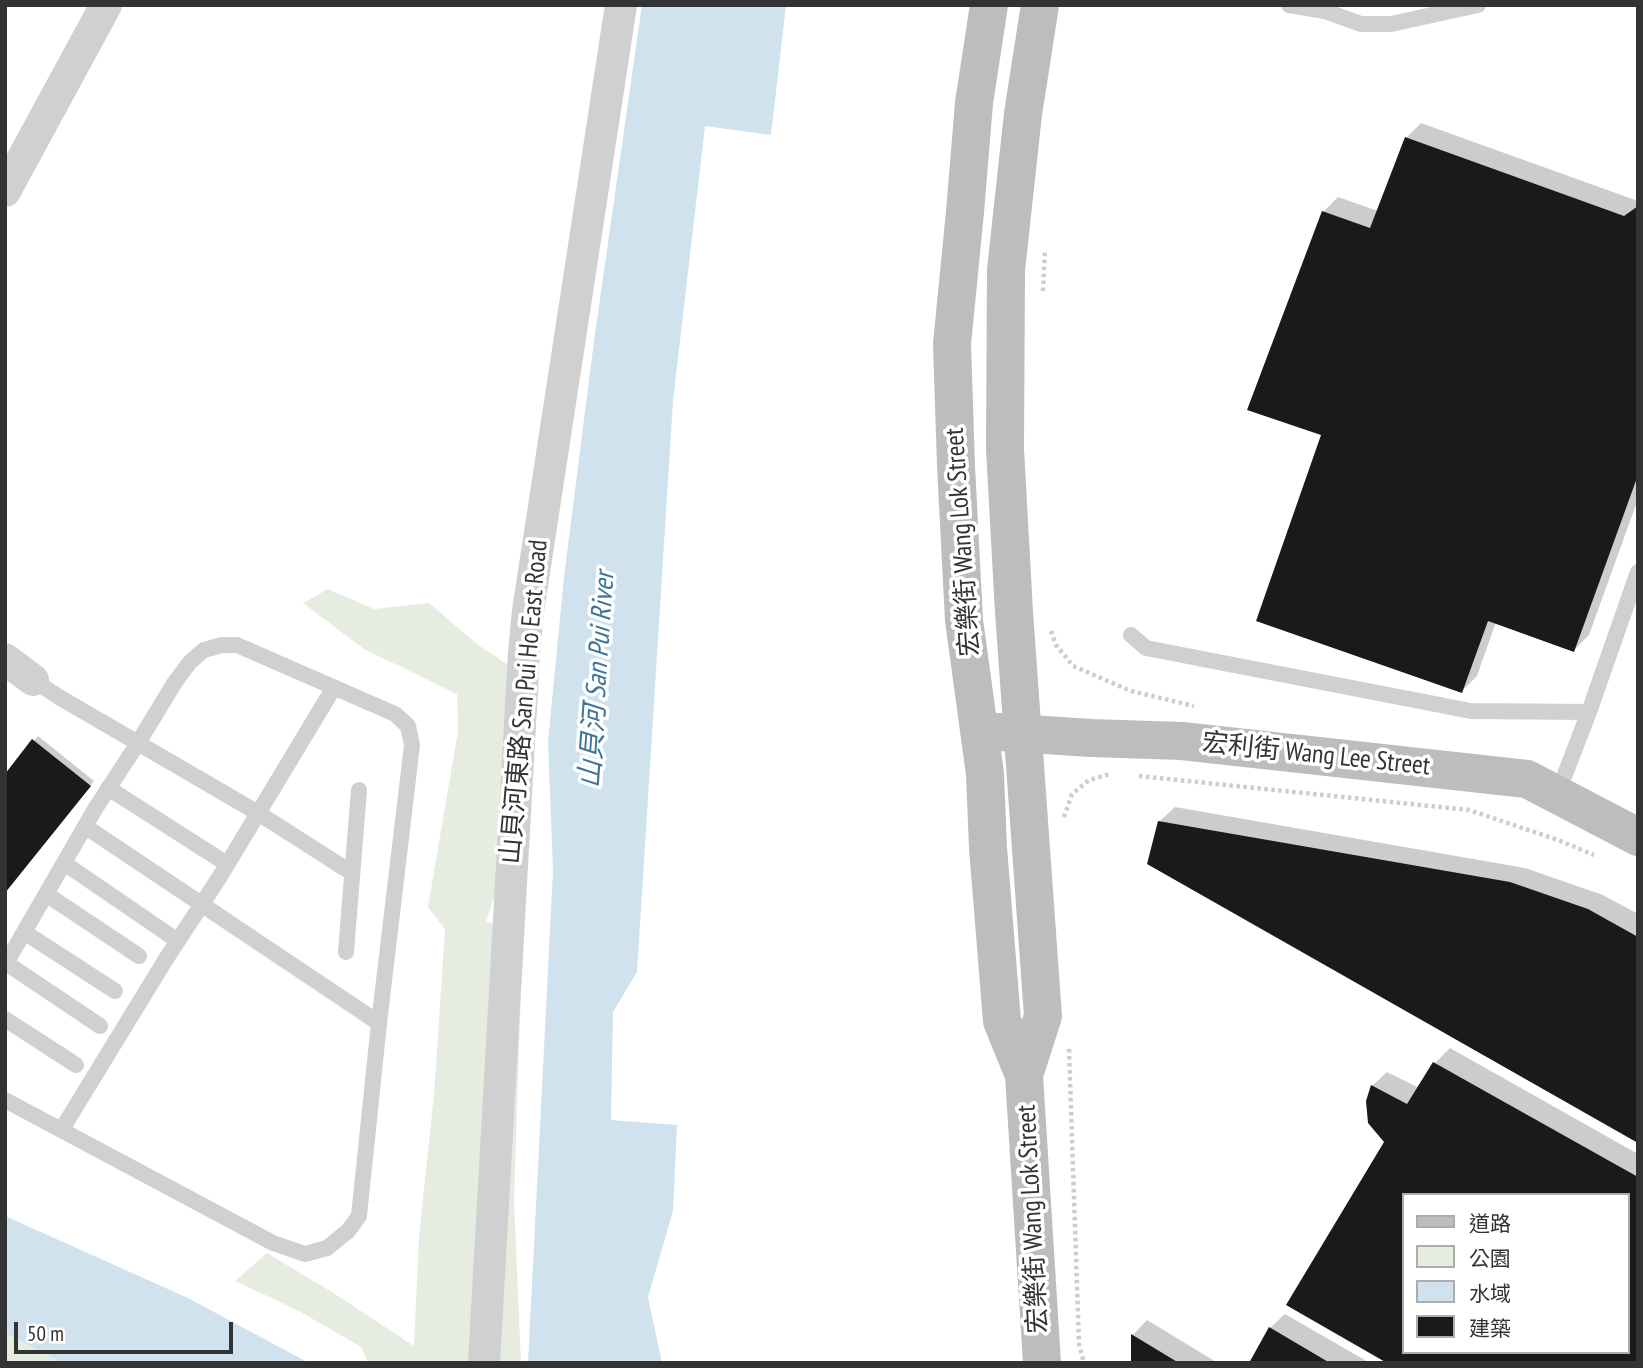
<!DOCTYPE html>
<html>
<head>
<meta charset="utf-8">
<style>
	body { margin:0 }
	#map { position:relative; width:1643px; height:1368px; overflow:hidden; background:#fff; font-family:"PT Sans Narrow","Noto Sans TC",sans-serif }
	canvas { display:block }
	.frame { position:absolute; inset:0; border:7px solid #333; pointer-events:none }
	.legend { position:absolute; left:1402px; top:1193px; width:228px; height:161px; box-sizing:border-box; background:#fff; border:2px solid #adadad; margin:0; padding:9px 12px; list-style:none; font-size:21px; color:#333 }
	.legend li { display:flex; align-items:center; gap:14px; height:35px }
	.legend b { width:35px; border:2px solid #adadad }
	.scale { position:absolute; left:14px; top:1322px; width:219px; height:32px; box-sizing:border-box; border:4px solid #333; border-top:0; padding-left:9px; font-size:21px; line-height:24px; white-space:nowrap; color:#333; -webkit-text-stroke:5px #fff; paint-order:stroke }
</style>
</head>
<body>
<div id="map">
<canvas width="1643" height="1368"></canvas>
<div class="frame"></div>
<ul class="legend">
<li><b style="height:9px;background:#bdbdbd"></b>道路</li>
<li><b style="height:19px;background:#e6ecdf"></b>公園</li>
<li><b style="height:19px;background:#cfe2ee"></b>水域</li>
<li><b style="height:19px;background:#1a1a1a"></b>建築</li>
</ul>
<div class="scale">50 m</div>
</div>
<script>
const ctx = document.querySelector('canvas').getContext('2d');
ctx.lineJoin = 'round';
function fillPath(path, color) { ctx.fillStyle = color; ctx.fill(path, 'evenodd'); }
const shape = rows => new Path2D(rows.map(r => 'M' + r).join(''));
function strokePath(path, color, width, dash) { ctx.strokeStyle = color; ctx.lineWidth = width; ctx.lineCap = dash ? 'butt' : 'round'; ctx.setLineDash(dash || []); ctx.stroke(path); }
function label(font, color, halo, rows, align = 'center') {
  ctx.font = font + ' "PT Sans Narrow","Noto Sans TC",sans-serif'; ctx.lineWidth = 7; ctx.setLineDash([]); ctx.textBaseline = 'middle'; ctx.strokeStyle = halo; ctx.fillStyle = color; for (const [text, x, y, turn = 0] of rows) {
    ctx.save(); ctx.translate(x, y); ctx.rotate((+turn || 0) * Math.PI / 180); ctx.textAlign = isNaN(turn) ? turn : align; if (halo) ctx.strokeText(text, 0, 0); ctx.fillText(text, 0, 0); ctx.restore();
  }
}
const green = shape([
	[328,589,374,609,429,603,478,645,539,685,529,791,486,922,523,928,514,1200,521,1363,368,1363,361,1347,299,1311,235,1281,267,1253,335,1294,414,1346,419,1237,434,1095,445,929,428,907,458,731,457,694,364,649,303,603],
	[5,1333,63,1363,5,1363]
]);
const water = shape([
	[642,5,786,5,771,135,705,126,673,401,637,972,613,1012,611,1120,677,1125,673,1211,648,1297,662,1363,528,1363,553,871,548,742,564,577,594,341],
	[5,1216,188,1298,309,1363,63,1363,5,1333]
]);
const shadow = shape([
	[1421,123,1638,201,1638,499,1589,635,1574,650,1496,622,1477,676,1462,691,1323,434,1323,212,1338,197,1378,211,1406,138],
	[38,736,94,781,5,892,34,741],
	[1175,807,1525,868,1603,895,1638,914,1638,1141,1160,821],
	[1450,1048,1638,1154,1638,1363,1390,1363,1387,1142,1372,1086,1387,1072,1419,1088,1435,1063],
	[1403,1195,1627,1195,1627,1352,1403,1352],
	[1285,1314,1370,1363,1251,1363,1270,1328],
	[1147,1320,1218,1363,1133,1363,1133,1335]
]);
const building = shape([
	[1405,137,1624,216,1638,206,1638,475,1574,652,1488,621,1462,693,1256,621,1321,435,1247,410,1322,211,1370,228],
	[32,739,91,786,5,893,5,774],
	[1158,821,1510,882,1588,909,1638,937,1638,1143,1147,864],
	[1433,1062,1638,1177,1638,1363,1387,1363,1286,1305,1384,1142,1368,1123,1366,1101,1371,1085,1407,1104],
	[1403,1195,1627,1195,1627,1352,1403,1352],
	[1269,1327,1330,1363,1249,1363],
	[1131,1334,1179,1363,1131,1363]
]);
const path = shape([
	[1043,291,1045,250],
	[1051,631,1056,645,1073,666,1131,691,1194,706],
	[1139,776,1469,810,1558,840,1594,855],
	[1064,817,1072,794,1089,780,1110,774],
	[1069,1049,1079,1344,1084,1363]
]);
const lane = shape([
	[1289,5,1325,11,1361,24,1391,24,1478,5],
	[1131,635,1146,648,1471,711,1589,712],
	[33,680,59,697,258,813,352,873],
	[108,788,227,864],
	[1557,795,1589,712,1638,572],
	[86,827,379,1023],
	[64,863,178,941],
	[46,894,139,956],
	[24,932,115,991],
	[346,952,359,790],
	[6,963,100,1026],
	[5,965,95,809,138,743,175,682,190,662,204,650,222,645,237,645,395,714,408,726,412,745,379,1023,359,1216,348,1231,327,1248,305,1254,273,1243,5,1100],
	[5,1019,76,1065],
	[62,1129,166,959,219,878,333,689]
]);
const street = shape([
	[5,191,106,5],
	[5,659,33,680],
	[484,1363,524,653,528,611,621,5]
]);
const secondary = shape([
	[989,5,974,103,965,212,952,344,956,466,964,620,985,774,988,848,1002,1021,1024,1075,1042,1363],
	[999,732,1091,738,1182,741,1527,779,1638,837],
	[1024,1075,1043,1016,1014,612,1005,449,1006,270,1023,114,1040,5]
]);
const streetNames = [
	["宏樂街 Wang Lok Street",963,542,-94],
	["山貝河東路 San Pui Ho East Road",525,702,-85],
	["宏利街 Wang Lee Street",1316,755,6],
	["宏樂街 Wang Lok Street",1033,1219,-93]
];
const waterNames = [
	["山貝河 San Pui River",598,680,-86]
];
fillPath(green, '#e6ecdf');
fillPath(water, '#cfe2ee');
fillPath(shadow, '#0003');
fillPath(building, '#1a1a1a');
strokePath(path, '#cdcdcd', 4.5, [3.5, 3.5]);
strokePath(lane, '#d0d0d0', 16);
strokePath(street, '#d0d0d0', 32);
strokePath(secondary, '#bdbdbd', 38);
label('26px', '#333', '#fff', streetNames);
label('italic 28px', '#3f7597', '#fff', waterNames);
</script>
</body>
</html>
